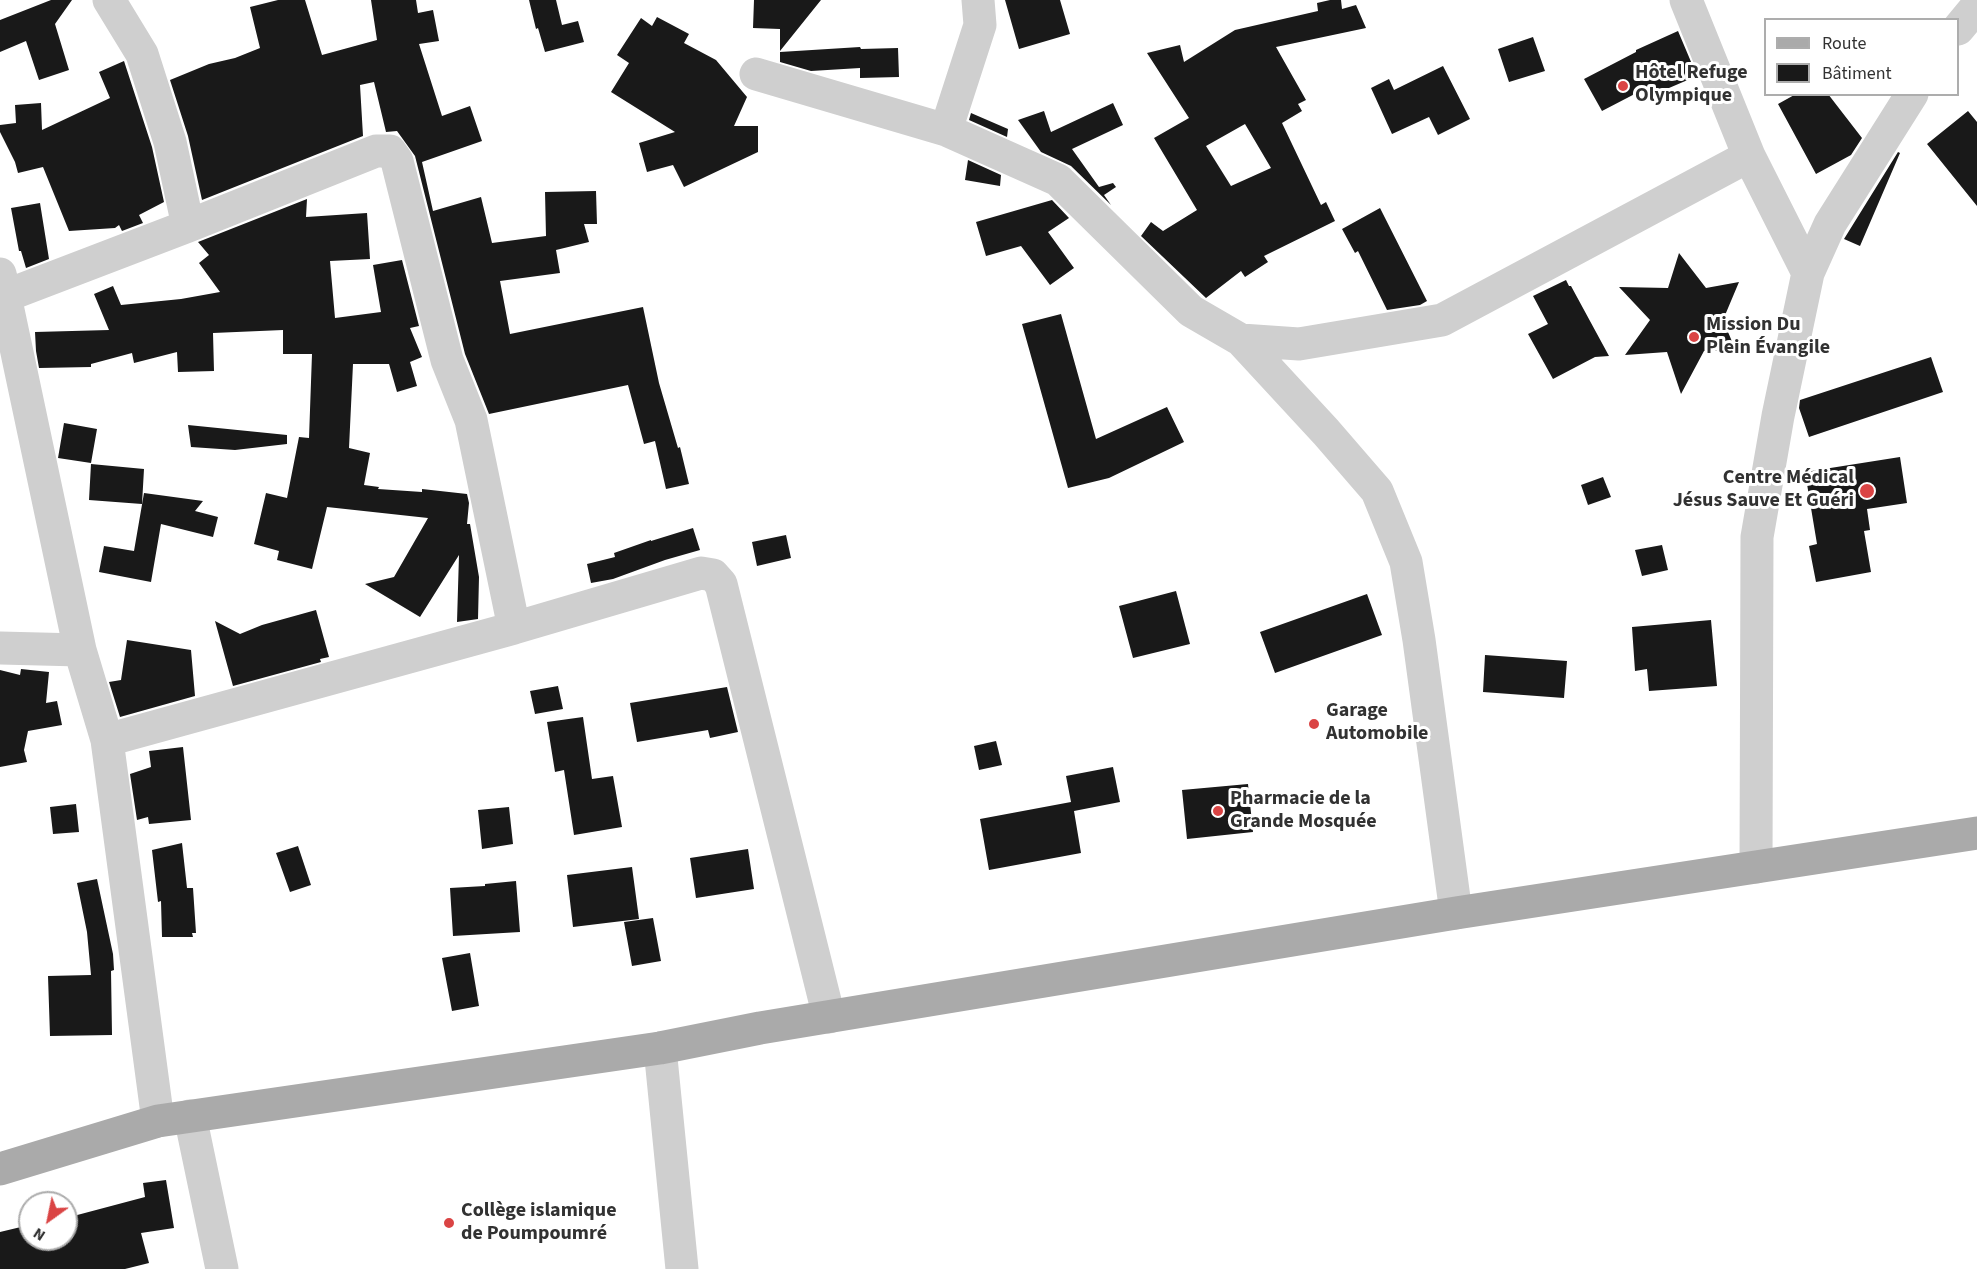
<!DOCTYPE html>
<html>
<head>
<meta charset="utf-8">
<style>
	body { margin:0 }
	#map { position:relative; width:1977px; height:1269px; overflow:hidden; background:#fff; font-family:"Source Sans 3",sans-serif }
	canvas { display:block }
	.legend { position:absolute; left:1764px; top:18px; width:195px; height:78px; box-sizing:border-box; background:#fff; border:2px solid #adadad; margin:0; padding:8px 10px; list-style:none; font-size:18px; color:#323232 }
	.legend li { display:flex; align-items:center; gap:12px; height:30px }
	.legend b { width:30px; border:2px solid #adadad }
	.north { position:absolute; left:18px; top:1191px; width:60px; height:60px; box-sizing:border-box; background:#fff; border:2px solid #adadad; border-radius:50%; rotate:213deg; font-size:16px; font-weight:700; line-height:24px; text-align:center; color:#323232 }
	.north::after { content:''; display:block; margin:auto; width:21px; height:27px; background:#da4444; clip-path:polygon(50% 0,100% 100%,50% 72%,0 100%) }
</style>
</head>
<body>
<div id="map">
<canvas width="1977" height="1269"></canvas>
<ul class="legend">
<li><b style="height:8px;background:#aaa"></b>Route</li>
<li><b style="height:16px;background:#191919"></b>Bâtiment</li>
</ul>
<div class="north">N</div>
</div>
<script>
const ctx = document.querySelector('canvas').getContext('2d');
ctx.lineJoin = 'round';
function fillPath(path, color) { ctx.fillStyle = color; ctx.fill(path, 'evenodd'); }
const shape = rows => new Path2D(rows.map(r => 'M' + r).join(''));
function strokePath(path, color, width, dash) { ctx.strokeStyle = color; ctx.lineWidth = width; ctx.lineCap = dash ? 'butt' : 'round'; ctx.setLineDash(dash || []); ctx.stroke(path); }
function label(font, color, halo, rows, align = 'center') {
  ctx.font = font + ' "Source Sans 3",sans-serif'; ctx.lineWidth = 6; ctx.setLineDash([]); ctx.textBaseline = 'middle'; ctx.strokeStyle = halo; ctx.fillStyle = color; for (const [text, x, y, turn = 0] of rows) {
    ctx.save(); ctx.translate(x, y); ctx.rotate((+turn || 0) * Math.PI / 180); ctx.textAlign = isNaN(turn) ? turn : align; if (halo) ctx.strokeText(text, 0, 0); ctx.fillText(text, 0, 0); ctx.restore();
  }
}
const building = shape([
	[51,0,72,0,55,24,69,70,39,80,26,41,0,52,0,20],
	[278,0,305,0,322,55,377,40,371,0,416,0,418,13,433,10,439,41,419,44,442,116,470,106,482,141,422,162,433,211,481,197,492,243,546,236,545,192,596,191,597,224,584,224,589,242,556,250,560,273,500,281,510,334,643,307,659,383,678,448,680,447,689,484,666,489,655,441,644,444,628,385,489,414,465,354,415,156,397,131,386,132,374,82,360,85,363,136,202,200,188,136,170,80,209,64,235,58,260,48,250,7],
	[529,0,556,0,562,25,578,21,584,42,545,52,538,28,536,29],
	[754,0,821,0,780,51,780,29,753,28],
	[1005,0,1060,0,1070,34,1019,49],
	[1330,0,1341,0,1342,9,1356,5,1366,28,1276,47,1306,100,1298,104,1302,111,1282,123,1321,205,1326,202,1335,221,1264,256,1268,262,1245,277,1241,271,1206,298,1141,236,1151,222,1163,231,1197,210,1154,138,1189,118,1147,53,1180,45,1184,62,1235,30,1318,11,1317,3],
	[1245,124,1271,168,1231,186,1206,146],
	[657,17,689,34,684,43,716,60,747,97,734,126,758,126,758,152,684,187,673,165,647,172,639,143,675,132,611,92,629,63,617,55,641,18,652,26],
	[1678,31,1697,76,1655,94,1652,85,1602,111,1584,79,1636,52,1636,50],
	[1533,37,1545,71,1509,82,1498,49],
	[860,47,861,49,898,48,899,77,860,78,860,68,811,71,780,62,780,52],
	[124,61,152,147,164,202,139,215,143,223,122,231,119,225,115,228,69,231,43,167,18,173,15,162,0,132,0,125,16,123,15,105,41,103,42,130,110,98,99,72],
	[1443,66,1470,119,1438,135,1429,117,1392,134,1371,88,1389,79,1394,90],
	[1796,94,1828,94,1862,138,1851,155,1816,174,1778,104],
	[1113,103,1123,125,1072,149,1099,187,1113,183,1116,187,1104,195,1111,205,1071,166,1041,152,1018,120,1044,111,1051,132],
	[1968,111,1977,122,1977,206,1927,144],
	[971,113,1008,129,1007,137,969,120],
	[1898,152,1900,153,1860,246,1844,239],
	[968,160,1001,175,1000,186,965,180],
	[307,199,306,217,367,213,370,259,330,261,335,318,381,312,373,265,402,260,419,326,410,328,422,357,410,362,417,386,397,392,389,364,353,364,349,448,370,453,364,485,379,487,378,489,422,492,422,489,467,494,469,503,467,524,470,524,479,577,478,619,457,622,459,555,420,617,365,584,394,577,428,518,327,507,312,569,277,560,279,551,254,544,266,493,287,498,299,437,309,438,312,354,283,354,283,330,213,333,214,371,178,372,177,352,134,363,132,353,91,364,91,367,39,368,36,351,35,332,109,330,94,294,113,286,121,305,181,299,220,292,199,263,209,255,198,242],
	[1052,200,1069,218,1048,232,1074,268,1050,285,1021,246,986,256,976,222],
	[40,203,49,259,26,268,21,251,19,251,11,208],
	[1380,208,1427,301,1420,305,1387,310,1358,251,1355,253,1342,229],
	[1679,253,1706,288,1739,282,1723,320,1736,351,1704,351,1681,394,1667,352,1625,355,1650,320,1619,287,1668,288],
	[1566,280,1569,286,1571,286,1609,356,1595,357,1553,379,1528,334,1548,324,1533,296],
	[1061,314,1096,439,1167,407,1184,442,1109,478,1068,488,1022,324],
	[1931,357,1943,392,1809,437,1799,408,1800,400],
	[64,423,97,429,91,463,58,458],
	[188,425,287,435,287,444,235,450,191,447],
	[1900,457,1907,503,1867,509,1870,530,1864,531,1871,572,1816,582,1809,546,1817,544,1805,472],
	[91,464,144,469,142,504,89,500],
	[1603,477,1611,497,1588,505,1581,485],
	[144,493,203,501,195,511,218,517,213,537,161,524,151,582,99,572,104,546,134,551],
	[693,528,700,550,665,560,613,579,591,583,587,564,615,557,614,553,651,540,651,541],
	[786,535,791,558,757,566,752,542],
	[1662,545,1668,570,1642,576,1635,550],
	[1176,591,1190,644,1133,658,1119,606],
	[1367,594,1382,635,1275,673,1260,632],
	[316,610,329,657,320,659,321,662,233,686,215,621,240,634,262,625],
	[1711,620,1717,686,1649,691,1647,669,1635,671,1632,627],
	[127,640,191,650,195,696,120,717,109,682,121,680],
	[1485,655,1567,661,1564,698,1483,692],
	[21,669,49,672,46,703,57,701,62,725,28,731,24,750,27,762,0,767,0,670,20,675],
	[558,686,563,709,535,714,530,691],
	[727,687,738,732,710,738,708,730,637,742,630,703],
	[583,717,592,779,613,776,622,827,574,835,564,770,555,772,547,722],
	[996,741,1002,765,979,770,974,746],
	[183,747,191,820,149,824,148,817,137,820,130,774,151,767,149,751],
	[1113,767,1120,802,1074,811,1081,853,989,870,980,819,1071,802,1066,776],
	[1248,784,1253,832,1187,839,1182,790],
	[76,804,79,832,53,834,50,807],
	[509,807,513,844,482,849,478,810],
	[182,843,187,888,193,888,196,933,192,933,193,937,162,937,161,901,158,902,152,850],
	[298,846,311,885,290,892,276,853],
	[748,849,754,889,696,898,690,858],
	[632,867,639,919,573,927,567,875],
	[97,879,113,954,114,970,111,971,112,1035,50,1036,48,976,91,975,87,932,77,883],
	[516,881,520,932,453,936,450,888,485,886,485,884],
	[653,918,661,961,632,966,624,922],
	[470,953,479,1006,452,1011,442,958],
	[166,1180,174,1228,141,1233,149,1263,125,1269,0,1269,0,1232,25,1226,29,1239,66,1239,66,1218,145,1197,143,1183]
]);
const minor = shape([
	[109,0,142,54,170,142,188,226],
	[1686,0,1749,156,1808,273],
	[1958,29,1977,6],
	[756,74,946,130,1058,180,1191,311,1241,340,1299,344,1442,320,1749,156],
	[946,130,980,25,978,0],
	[0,274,5,296,188,226,376,151,390,151,397,161,447,360,471,420,514,628,107,740],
	[0,297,5,296,80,650,107,740,158,1121],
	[1241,340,1326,432,1377,491,1406,562,1419,640,1456,913],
	[514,628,701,573,713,575,721,584,829,1017],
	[0,648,80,650],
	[1756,867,1757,537,1778,416,1808,273,1830,224,1912,94],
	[660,1048,682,1269],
	[190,1116,222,1269]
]);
const major = shape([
	[0,1169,158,1121,660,1048,760,1028,1456,913,1977,833]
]);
const markers = [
	[1623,86,6,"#da4444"],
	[1694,337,6,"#da4444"],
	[1867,491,8,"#da4444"],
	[1314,724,6,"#da4444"],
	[1218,811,6,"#da4444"],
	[449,1223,6,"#da4444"]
];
const poiNames = [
	["Hôtel Refuge",1635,74],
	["Olympique",1635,97],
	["Mission Du",1706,326],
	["Plein Évangile",1706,349],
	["Centre Médical",1854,479,"right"],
	["Jésus Sauve Et Guéri",1854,502,"right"],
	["Garage",1326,712],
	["Automobile",1326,735],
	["Pharmacie de la",1230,800],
	["Grande Mosquée",1230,823],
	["Collège islamique",461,1212],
	["de Poumpoumré",461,1235]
];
fillPath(building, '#191919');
strokePath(minor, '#cfcfcf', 33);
strokePath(major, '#aaa', 33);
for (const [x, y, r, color] of markers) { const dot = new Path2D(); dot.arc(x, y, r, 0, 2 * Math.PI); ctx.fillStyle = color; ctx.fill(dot); strokePath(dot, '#fff', 2); }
label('bold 20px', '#323232', '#fff', poiNames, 'left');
</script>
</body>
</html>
